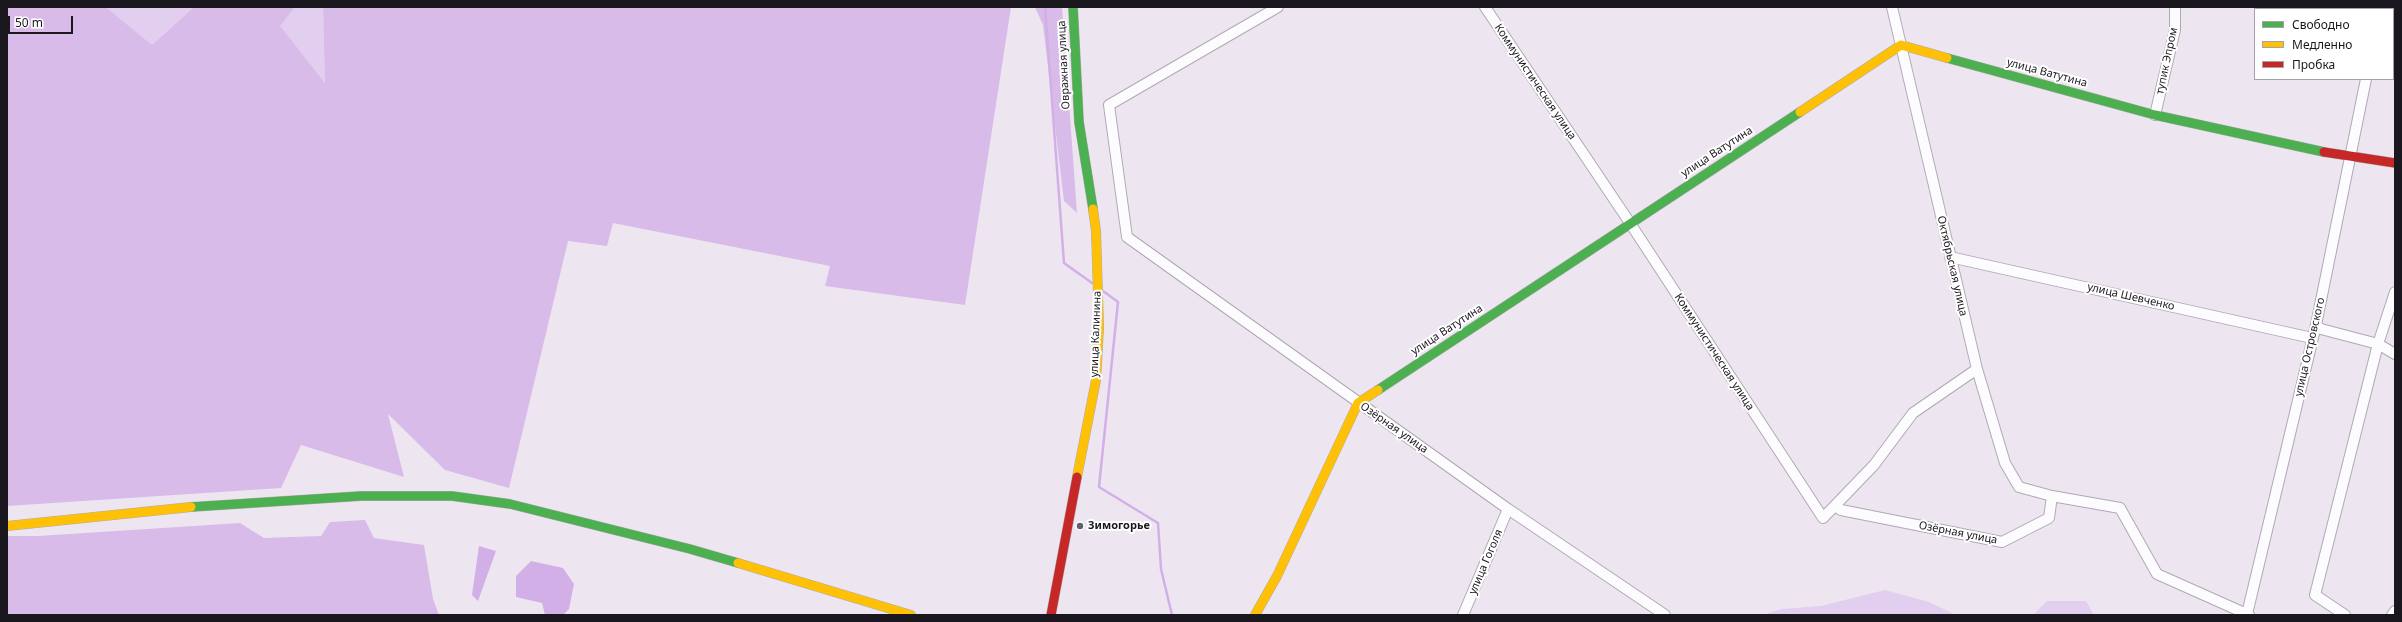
<!DOCTYPE html>
<html>
<head>
<meta charset="utf-8">
<style>
	body { margin:0 }
	#map { position:relative; width:2402px; height:622px; overflow:hidden; background:#ede6f1; font-family:"Noto Sans",sans-serif }
	canvas { display:block }
	.frame { position:absolute; inset:0; border:8px solid #1b171e; pointer-events:none }
	.legend { position:absolute; left:2254px; top:8px; width:140px; height:72px; box-sizing:border-box; background:#fff; border:1px solid #a4a2a5; margin:0; padding:5px 7px; list-style:none; font-size:12px; color:#1b171e }
	.legend li { display:flex; align-items:center; gap:8px; height:20px }
	.legend b { width:20px; border:1px solid #a4a2a5 }
	.scale { position:absolute; left:8px; top:16px; width:65px; height:18px; box-sizing:border-box; border:2px solid #1b171e; border-top:0; padding-left:5px; font-size:12px; line-height:14px; white-space:nowrap; color:#1b171e; -webkit-text-stroke:3px #fff; paint-order:stroke }
</style>
</head>
<body>
<div id="map">
<canvas width="2402" height="622"></canvas>
<div class="frame"></div>
<ul class="legend">
<li><b style="height:5px;background:#4caf50"></b>Свободно</li>
<li><b style="height:5px;background:#ffc107"></b>Медленно</li>
<li><b style="height:5px;background:#c62828"></b>Пробка</li>
</ul>
<div class="scale">50 m</div>
</div>
<script>
const ctx = document.querySelector('canvas').getContext('2d');
ctx.lineJoin = 'round';
function fillPath(path, color) { ctx.fillStyle = color; ctx.fill(path, 'evenodd'); }
const shape = rows => new Path2D(rows.map(r => 'M' + r).join(''));
function strokePath(path, color, width, dash) { ctx.strokeStyle = color; ctx.lineWidth = width; ctx.lineCap = dash ? 'butt' : 'round'; ctx.setLineDash(dash || []); ctx.stroke(path); }
function label(font, color, halo, rows, align = 'center') {
  ctx.font = font + ' "Noto Sans",sans-serif'; ctx.lineWidth = 4; ctx.setLineDash([]); ctx.textBaseline = 'middle'; ctx.strokeStyle = halo; ctx.fillStyle = color; for (const [text, x, y, turn = 0] of rows) {
    ctx.save(); ctx.translate(x, y); ctx.rotate((+turn || 0) * Math.PI / 180); ctx.textAlign = isNaN(turn) ? turn : align; if (halo) ctx.strokeText(text, 0, 0); ctx.fillText(text, 0, 0); ctx.restore();
  }
}
const green = shape([
	[106,7,194,7,152,45],
	[295,7,323,7,325,83,279,26],
	[1885,590,1929,602,1956,615,1763,615,1781,609,1821,606],
	[2047,601,2086,601,2094,615,2033,615]
]);
const forest = shape([
	[7,7,106,7,152,45,194,7,295,7,280,26,325,83,323,7,1011,7,965,305,825,286,830,266,613,223,607,246,568,241,509,488,445,470,388,414,404,477,301,445,281,488,7,506],
	[1035,7,1062,7,1077,213,1064,201,1043,25],
	[365,520,374,538,424,545,433,599,439,615,7,615,7,536,38,536,240,523,264,538,321,536,330,522]
]);
const water = shape([
	[479,546,496,551,478,601,472,595],
	[531,561,563,568,574,584,569,609,563,615,545,615,542,603,516,597,516,576]
]);
const stream = shape([
	[1045,7,1064,263,1092,283],
	[1103,291,1118,302,1099,487,1158,523,1161,569,1172,615]
]);
const street = shape([
	[1278,7,1109,105,1127,237,1508,509,1665,615],
	[1485,7,1630,223,1823,518,1874,465,1913,413,1977,369],
	[1892,7,1977,369,2005,463,2019,487,2052,496,2120,508,2157,574,2249,615],
	[2382,9,2383,7],
	[2155,115,2175,30,2175,7],
	[1950,257,2312,338],
	[2316,325,2321,329,2378,344,2395,354],
	[1835,506,1841,510,2002,542,2049,518,2052,496],
	[2247,614,2316,325,2366,79],
	[1463,615,1508,509],
	[2345,615,2315,595,2378,344,2395,292],
	[2392,615,2395,611]
]);
const fast = shape([
	[1073,7,1079,122,1093,209],
	[1947,58,2155,115,2324,152],
	[1378,390,1800,112],
	[191,507,361,496,452,496,510,504,690,549,738,563]
]);
const slow = shape([
	[1800,112,1901,45,1947,58],
	[1077,477,1096,380,1099,327,1096,231,1093,209],
	[7,526,191,507],
	[738,563,911,615],
	[1255,615,1277,576,1358,403,1378,390]
]);
const jam = shape([
	[2324,152,2395,163],
	[1051,615,1077,477]
]);
const markers = [
	[1080,526,4,"#645f68"]
];
const streetNames = [
	["тупик Эпром",2167,61,-78],
	["Овражная улица",1064,65,-93],
	["улица Ватутина",2047,73,15],
	["Коммунистическая улица",1535,82,56],
	["улица Ватутина",1717,152,-33],
	["Октябрьская улица",1952,266,77],
	["улица Шевченко",2131,297,13],
	["улица Ватутина",1447,330,-33],
	["улица Калинина",1096,334,-88],
	["улица Островского",2310,347,-77],
	["Коммунистическая улица",1714,352,57],
	["Озёрная улица",1394,428,35],
	["Озёрная улица",1958,533,11],
	["улица Гоголя",1486,562,-67]
];
const poiNames = [
	["Зимогорье",1088,526]
];
fillPath(green, '#e2ceee');
fillPath(forest, '#d8bbe9');
fillPath(water, '#d2afe7');
strokePath(stream, '#d2afe7', 2.5);
strokePath(street, '#aeaab1', 12);
strokePath(fast, '#aeaab1', 10);
strokePath(slow, '#aeaab1', 10);
strokePath(jam, '#aeaab1', 10);
strokePath(street, '#fcfbfd', 10);
strokePath(fast, '#4caf50', 9);
strokePath(slow, '#ffc107', 9);
strokePath(jam, '#c62828', 9);
for (const [x, y, r, color] of markers) { const dot = new Path2D(); dot.arc(x, y, r, 0, 2 * Math.PI); ctx.fillStyle = color; ctx.fill(dot); strokePath(dot, '#fff', 1.5); }
label('11px', '#1b171e', '#fff', streetNames);
label('bold 11px', '#1b171e', '#fff', poiNames, 'left');
</script>
</body>
</html>
